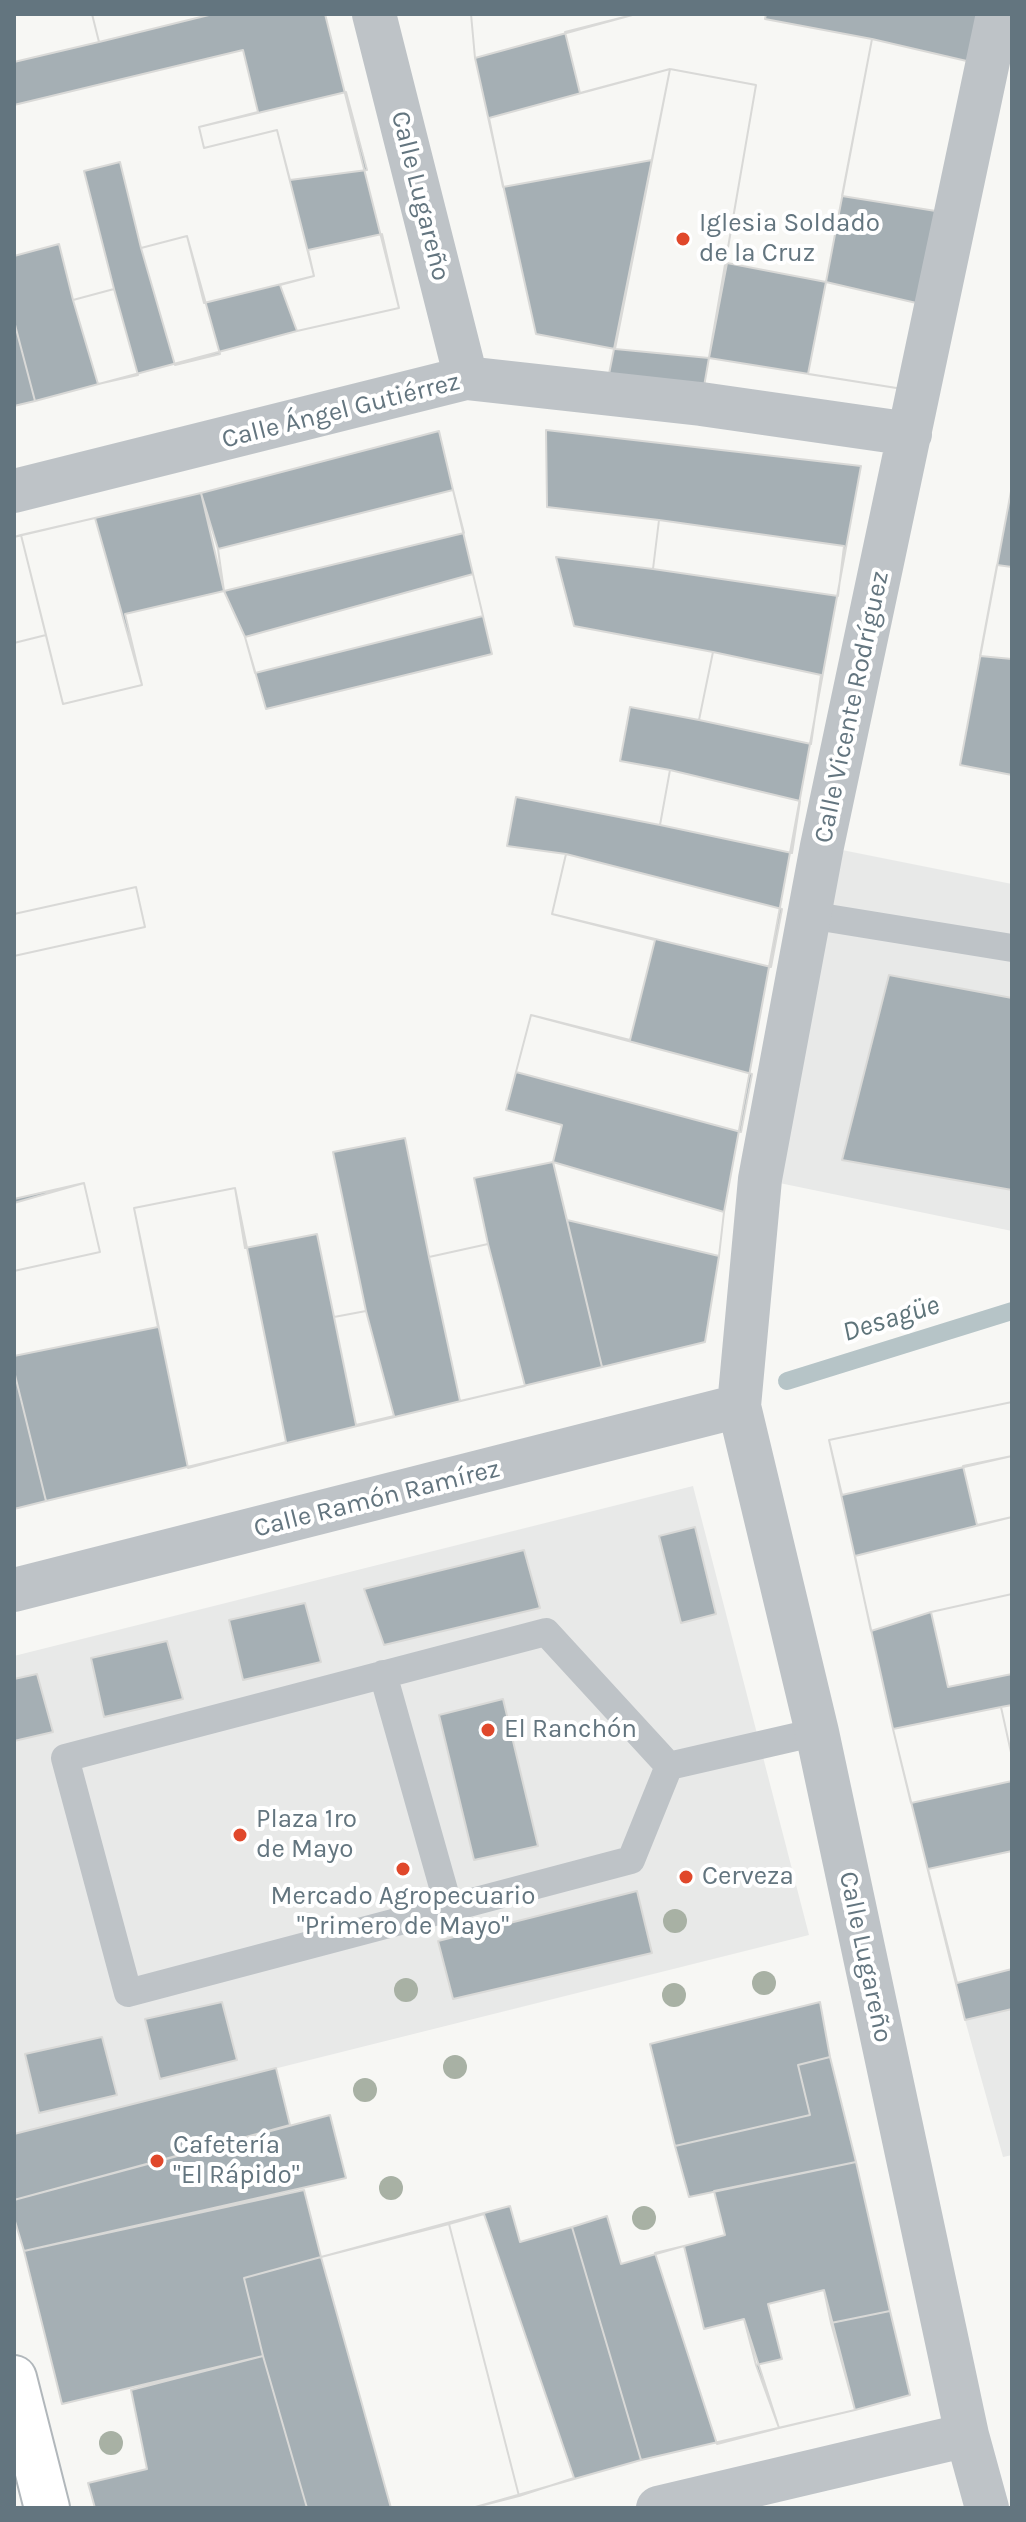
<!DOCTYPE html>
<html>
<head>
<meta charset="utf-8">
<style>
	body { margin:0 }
	#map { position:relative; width:1026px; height:2522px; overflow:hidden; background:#f7f7f4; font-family:Karla,sans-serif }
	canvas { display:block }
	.frame { position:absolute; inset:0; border:16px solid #63757f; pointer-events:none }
</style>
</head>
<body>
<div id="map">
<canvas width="1026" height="2522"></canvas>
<div class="frame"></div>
</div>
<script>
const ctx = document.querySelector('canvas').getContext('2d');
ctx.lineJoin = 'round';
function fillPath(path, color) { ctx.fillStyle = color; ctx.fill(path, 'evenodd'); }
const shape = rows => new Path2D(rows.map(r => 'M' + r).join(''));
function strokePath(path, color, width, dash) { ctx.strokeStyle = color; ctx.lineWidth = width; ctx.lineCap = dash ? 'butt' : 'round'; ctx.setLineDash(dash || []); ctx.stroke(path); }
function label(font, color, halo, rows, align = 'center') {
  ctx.font = font + ' Karla,sans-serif'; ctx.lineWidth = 8; ctx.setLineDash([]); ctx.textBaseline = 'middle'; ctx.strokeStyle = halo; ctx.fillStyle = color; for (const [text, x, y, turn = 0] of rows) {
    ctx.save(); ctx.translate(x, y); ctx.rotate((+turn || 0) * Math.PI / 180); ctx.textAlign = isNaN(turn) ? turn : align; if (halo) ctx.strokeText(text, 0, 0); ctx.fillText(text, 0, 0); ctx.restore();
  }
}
const built = shape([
	[822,846,1012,884,1012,1231,760,1179],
	[693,1486,809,1935,14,2134,14,1656],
	[1012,2009,1012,2155,1003,2157,965,2020]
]);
const stream = shape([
	[787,1381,1012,1311]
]);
const building = shape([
	[92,14,325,14,399,308,297,331,35,401,14,321,14,256,59,244,73,300,114,289,84,171,120,162,141,248,187,236,204,303,314,276,277,130,204,148,199,127,258,112,243,50,14,105,14,62,99,42,92,14],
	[92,14,213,14,99,42,92,14],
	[471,14,636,14,565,32,580,93,670,69,615,349,536,334,475,58,471,14],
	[471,14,636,14,475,58,471,14],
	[766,14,981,14,909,390,709,358,727,263,826,282,872,39,765,19,766,14],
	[872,39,971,62,942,212,842,196,872,39],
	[670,69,756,85,709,358,615,349,670,69],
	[670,69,652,160,503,187,489,118,670,69],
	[670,69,756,85,701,404,605,394,670,69],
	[346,92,367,170,290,180,277,130,204,148,199,127,346,92],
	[382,234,399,308,297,331,280,285,314,276,308,250,382,234],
	[187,236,220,354,175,365,141,248,187,236],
	[826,282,925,305,909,390,808,374,826,282],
	[114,289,138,375,98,384,73,300,114,289],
	[14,321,35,401,14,406,14,321],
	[546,430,861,466,724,1212,719,1256,567,1220,553,1162,562,1125,506,1110,531,1015,630,1040,655,940,552,914,566,854,507,846,516,797,660,825,670,770,620,761,630,707,699,720,713,652,574,626,556,557,653,569,659,520,547,507,546,430],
	[439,431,492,654,266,709,245,637,224,591,218,549,201,493,439,431],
	[1012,486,1012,775,960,765,1012,486],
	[453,490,464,533,224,591,218,549,453,490],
	[201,493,224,591,125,614,142,685,63,704,46,635,14,643,14,537,201,493],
	[95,518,142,685,63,704,21,535,95,518],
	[659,520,844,546,838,596,653,569,659,520],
	[21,535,46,635,14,643,14,537,21,535],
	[997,565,1012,567,1012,659,980,656,997,565],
	[473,574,483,616,255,673,245,637,473,574],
	[713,652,821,675,811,744,699,720,713,652],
	[670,770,800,801,792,853,660,825,670,770],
	[566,854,782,909,771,967,552,914,566,854],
	[136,887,145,927,14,956,14,914,136,887],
	[136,887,145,927,14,956,14,914,136,887],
	[889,975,1012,998,1012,1190,842,1160,889,975],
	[531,1015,752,1074,741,1132,516,1072,531,1015],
	[405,1138,429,1257,488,1244,474,1178,553,1162,602,1367,46,1501,14,1371,14,1356,158,1327,134,1208,235,1188,245,1248,317,1234,334,1317,366,1311,333,1152,405,1138],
	[553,1162,724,1212,719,1256,567,1220,553,1162],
	[84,1183,100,1252,14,1271,14,1203,84,1183],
	[84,1183,100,1252,14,1271,14,1199,84,1183],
	[235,1188,286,1442,188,1468,134,1208,235,1188],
	[567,1220,719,1256,705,1342,602,1367,567,1220],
	[488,1244,525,1386,460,1401,429,1257,488,1244],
	[366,1311,394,1416,356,1425,334,1317,366,1311],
	[14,1371,46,1501,14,1509,14,1371],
	[1012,1402,1012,1456,842,1495,829,1440,1012,1402],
	[1012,1402,1012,1456,963,1466,977,1525,1012,1517,1012,1594,931,1612,948,1687,1012,1674,1012,1705,1001,1707,1012,1757,1012,2009,965,2020,893,1729,829,1440,1012,1402],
	[1012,1517,1012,1594,931,1612,871,1631,855,1556,1012,1517],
	[695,1527,716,1614,681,1623,659,1536,695,1527],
	[524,1550,540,1608,384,1645,364,1589,524,1550],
	[305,1603,321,1662,243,1680,229,1620,305,1603],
	[167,1641,183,1699,104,1717,91,1658,167,1641],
	[37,1674,53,1732,14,1741,14,1679,37,1674],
	[503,1699,538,1846,474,1860,439,1715,503,1699],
	[1001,1707,1012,1757,1012,1781,911,1803,893,1729,1001,1707],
	[1012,1851,1012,1969,957,1983,928,1869,1012,1851],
	[637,1891,652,1953,453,1999,438,1941,637,1891],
	[222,2002,237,2060,160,2079,145,2019,222,2002],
	[820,2002,830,2057,798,2065,810,2115,675,2146,650,2044,820,2002],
	[102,2037,117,2095,39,2113,25,2054,102,2037],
	[830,2057,856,2162,689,2197,675,2146,810,2115,798,2065,830,2057],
	[276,2068,290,2125,14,2200,14,2134,276,2068],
	[330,2115,346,2178,24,2251,14,2218,14,2200,330,2115],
	[856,2162,890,2311,831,2323,824,2290,768,2304,782,2359,756,2365,744,2319,704,2329,684,2246,725,2235,714,2191,856,2162],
	[304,2190,321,2257,244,2278,263,2356,62,2404,24,2251,304,2190],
	[510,2206,520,2242,572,2227,641,2460,472,2508,391,2508,321,2257,510,2206],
	[484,2214,574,2478,519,2496,449,2224,484,2214],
	[607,2216,621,2264,684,2246,704,2329,744,2319,756,2365,782,2359,768,2304,824,2290,855,2410,641,2460,572,2227,607,2216],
	[449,2224,519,2496,472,2508,391,2508,321,2257,449,2224],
	[684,2246,704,2329,744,2319,779,2428,717,2444,655,2253,684,2246],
	[321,2257,391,2508,307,2508,263,2356,244,2278,321,2257],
	[824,2290,855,2410,779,2428,756,2365,782,2359,768,2304,824,2290],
	[890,2311,910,2395,855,2410,831,2323,890,2311],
	[263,2356,307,2508,95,2508,88,2483,147,2469,131,2390,263,2356]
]);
const lane = shape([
	[809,915,1012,948],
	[383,1674,449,1908],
	[669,1766,631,1860,128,1993,65,1758,546,1632,669,1766,817,1732]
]);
const street = shape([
	[374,14,466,378],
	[14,491,466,378,701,404,910,434],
	[14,1590,739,1406],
	[658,2508,967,2435],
	[987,2508,967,2435,817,1732,739,1406,760,1179,822,846,998,14]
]);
const secondary = shape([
	[14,2378,47,2508]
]);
const trees = [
	[675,1921],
	[764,1983],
	[406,1990],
	[674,1995],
	[455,2067],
	[365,2090],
	[391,2188],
	[644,2218],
	[111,2443]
];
const markers = [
	[683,239,8,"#e0482b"],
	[488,1730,8,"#e0482b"],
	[240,1835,8,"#e0482b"],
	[403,1869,8,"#e0482b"],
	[686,1877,8,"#e0482b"],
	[157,2161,8,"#e0482b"]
];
const streetNames = [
	["Calle Lugareño",420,196,76],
	["Calle Ángel Gutiérrez",341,411,-14],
	["Calle Vicente Rodríguez",852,707,-78],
	["Calle Ramón Ramírez",377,1499,-14],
	["Calle Lugareño",865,1957,78]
];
const poiNames = [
	["Iglesia Soldado",699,224],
	["de la Cruz",699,254],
	["El Ranchón",504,1730],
	["Plaza 1ro",256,1820],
	["de Mayo",256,1850],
	["Cerveza",702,1877],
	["Mercado Agropecuario",403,1897,"center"],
	["\"Primero de Mayo\"",403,1927,"center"],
	["Cafetería",173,2146],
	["\"El Rápido\"",173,2176]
];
const waterNames = [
	["Desagüe",891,1319,-17]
];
fillPath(built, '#e8e9e8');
strokePath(stream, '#b6c4c7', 18);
fillPath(building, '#a5afb4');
strokePath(building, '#d9d9d7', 2);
strokePath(secondary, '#b1b7bb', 48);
strokePath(lane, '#bec3c7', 28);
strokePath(street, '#bec3c7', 44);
strokePath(secondary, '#fff', 44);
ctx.fillStyle = '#a8b1a4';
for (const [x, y] of trees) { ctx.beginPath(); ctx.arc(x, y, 12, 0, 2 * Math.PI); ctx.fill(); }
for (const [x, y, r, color] of markers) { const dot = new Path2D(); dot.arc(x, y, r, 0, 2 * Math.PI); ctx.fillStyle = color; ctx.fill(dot); strokePath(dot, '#fff', 3); }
label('26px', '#63757f', '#fff', streetNames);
label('26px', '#63757f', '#fff', poiNames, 'left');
label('italic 28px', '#5e747a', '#fff', waterNames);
</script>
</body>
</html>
